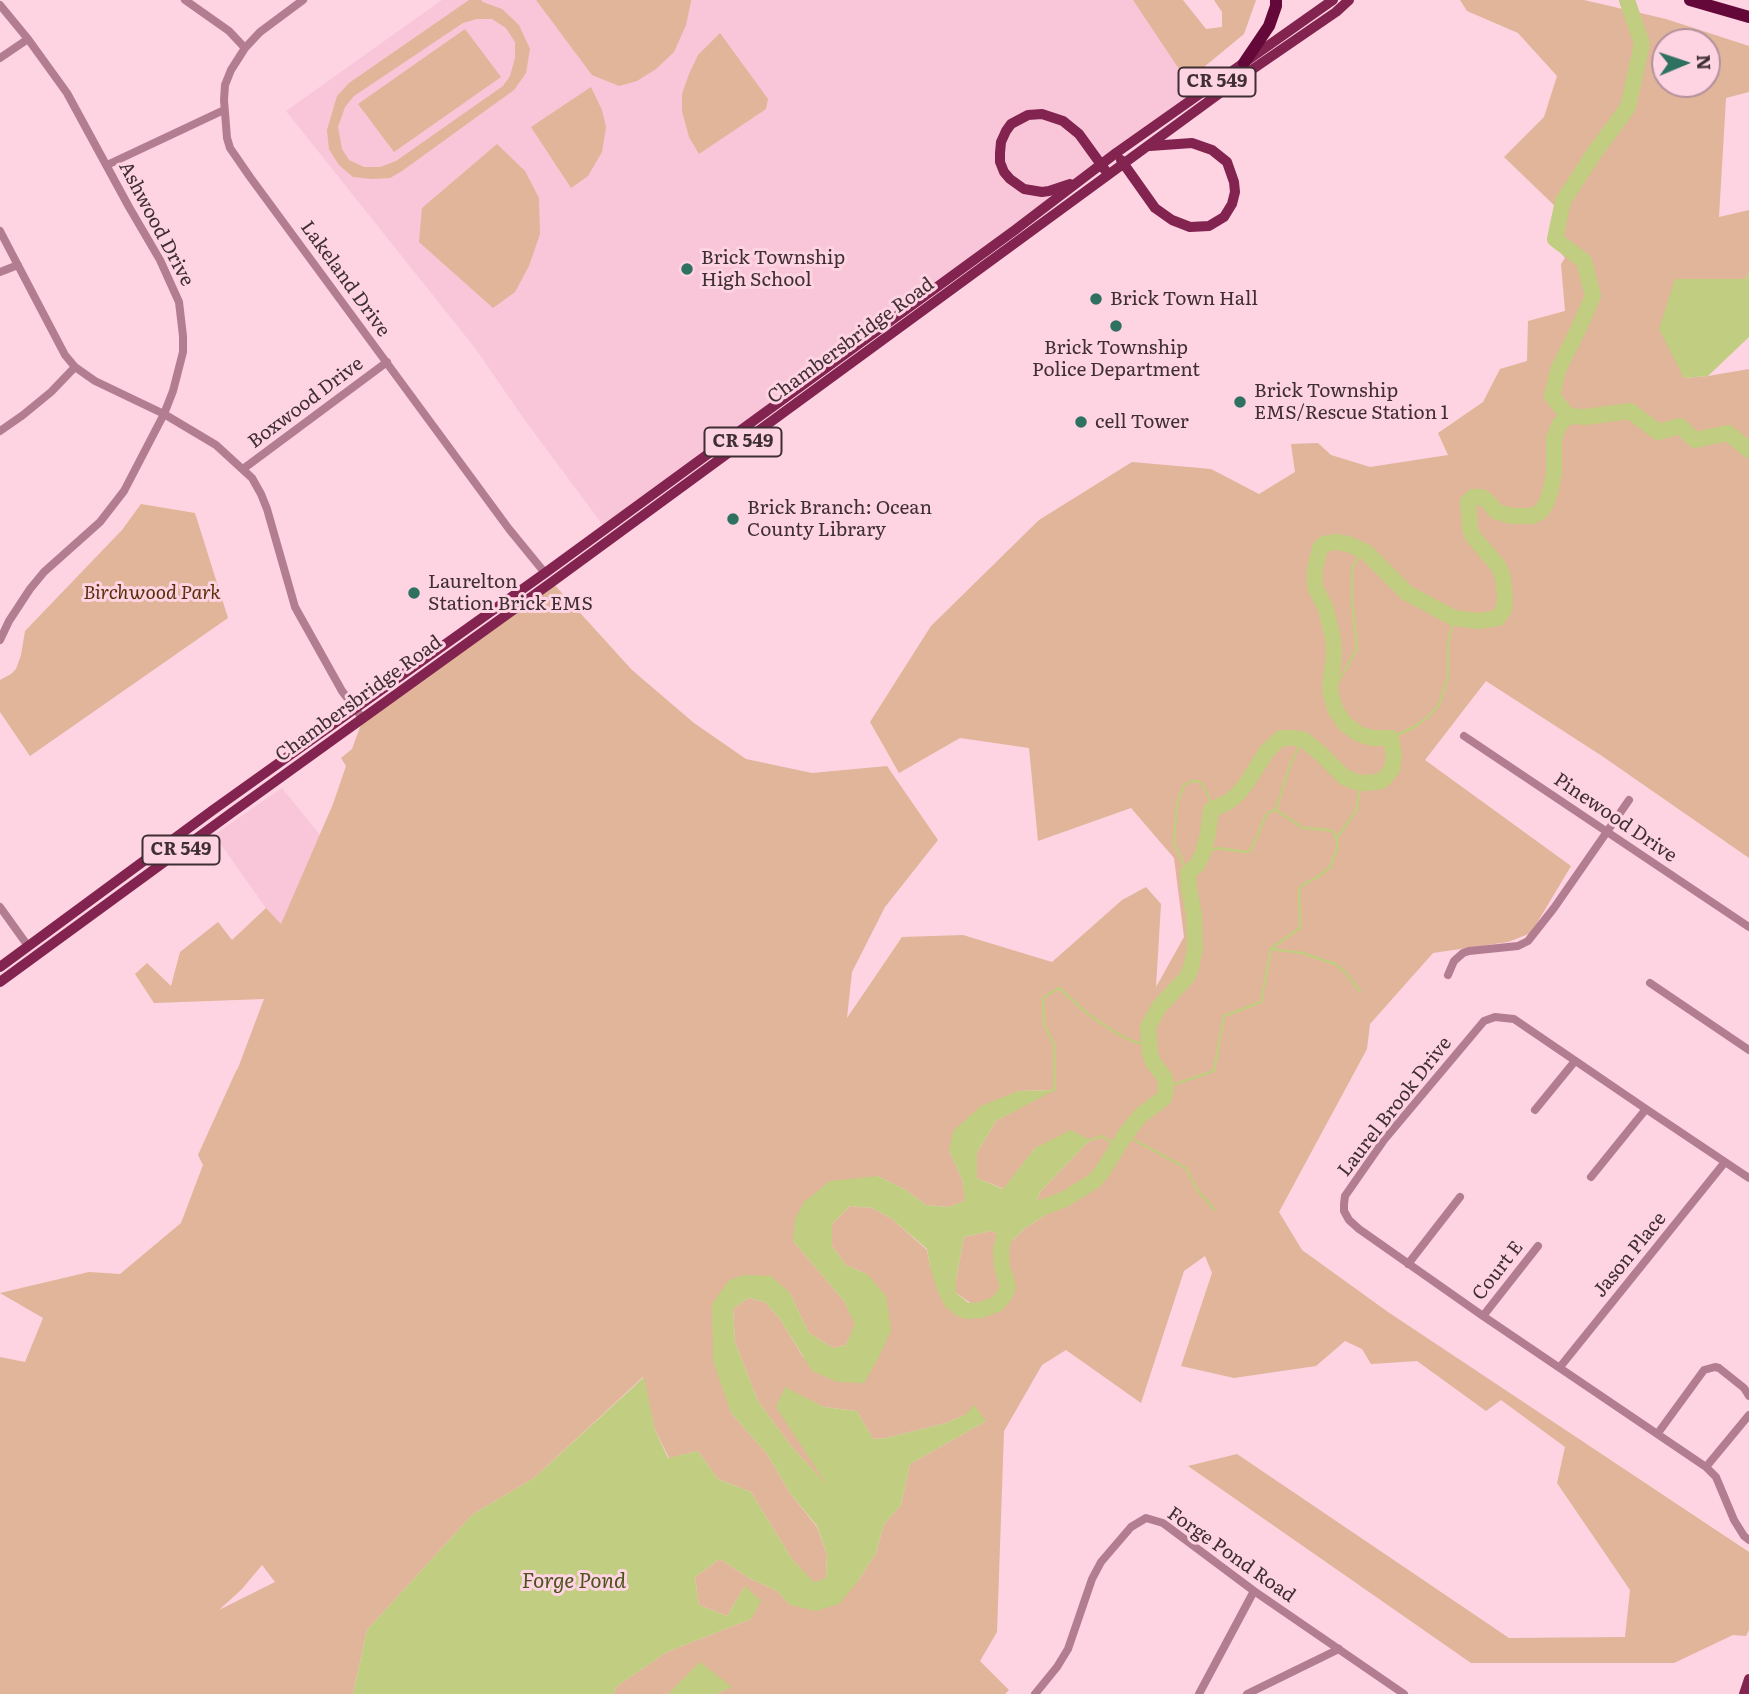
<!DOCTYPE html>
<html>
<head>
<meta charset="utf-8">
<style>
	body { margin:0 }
	#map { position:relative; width:1749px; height:1694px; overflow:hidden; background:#fed3e2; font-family:Literata,serif }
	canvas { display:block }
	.north { position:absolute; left:1651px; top:28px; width:70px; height:70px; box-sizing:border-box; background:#fed3e2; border:2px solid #b2919d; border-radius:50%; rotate:88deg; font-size:19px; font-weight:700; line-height:28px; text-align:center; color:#3f2f35 }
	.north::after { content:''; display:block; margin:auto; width:24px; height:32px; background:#2e7161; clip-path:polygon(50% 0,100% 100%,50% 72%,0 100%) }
</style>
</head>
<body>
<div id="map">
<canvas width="1749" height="1694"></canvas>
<div class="north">N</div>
</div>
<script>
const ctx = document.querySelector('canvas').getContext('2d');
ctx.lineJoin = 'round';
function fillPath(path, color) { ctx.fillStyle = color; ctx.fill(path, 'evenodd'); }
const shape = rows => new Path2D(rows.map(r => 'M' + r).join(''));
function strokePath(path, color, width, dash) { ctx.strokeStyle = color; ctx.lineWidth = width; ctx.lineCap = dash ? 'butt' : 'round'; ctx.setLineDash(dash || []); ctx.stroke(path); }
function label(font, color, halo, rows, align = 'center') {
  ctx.font = font + ' Literata,serif'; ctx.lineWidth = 6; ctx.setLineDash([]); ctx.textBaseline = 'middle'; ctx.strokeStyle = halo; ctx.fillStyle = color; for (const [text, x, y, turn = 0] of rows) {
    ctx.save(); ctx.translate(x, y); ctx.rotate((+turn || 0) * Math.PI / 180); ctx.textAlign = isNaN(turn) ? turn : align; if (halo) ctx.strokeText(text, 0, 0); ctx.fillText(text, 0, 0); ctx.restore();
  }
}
const built = shape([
	[442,0,1140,0,1210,87,605,528,524,419,475,348,286,111],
	[282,788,320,835,281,925,266,908,214,835]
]);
const green = shape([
	[469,0,481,0,483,2,502,9,519,25,530,49,526,73,514,90,402,171,390,178,372,179,353,177,339,165,329,149,327,130,337,96,349,83],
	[477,19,492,19,506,28,515,42,515,58,510,76,503,86,396,161,380,167,364,167,349,160,342,149,338,127,345,107,354,96,463,23],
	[536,0,691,0,691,2,686,25,674,52,656,69,637,81,619,86,592,75],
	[1133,0,1183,0,1206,29,1222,27,1222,12,1214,0,1256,0,1244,34,1187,81],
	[1460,0,1584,0,1666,19,1749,46,1749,92,1726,98,1719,217,1749,210,1749,273,1745,279,1675,279,1684,378,1708,376,1749,369,1749,858,1602,756,1486,681,1425,760,1571,866,1531,933,1508,942,1433,953,1370,1024,1367,1049,1279,1212,1302,1250,1388,1312,1749,1552,1749,1630,1746,1636,1733,1635,1674,1663,1471,1663,1188,1466,1237,1454,1509,1638,1625,1637,1630,1590,1557,1483,1565,1447,1501,1400,1486,1411,1417,1361,1371,1364,1362,1349,1345,1341,1316,1366,1234,1378,1181,1366,1212,1273,1205,1256,1184,1271,1141,1403,1066,1350,1042,1365,1004,1431,997,1632,980,1661,1009,1690,1005,1694,716,1694,731,1687,669,1694,613,1694,617,1686,667,1652,751,1619,745,1586,727,1616,699,1605,695,1577,720,1559,749,1578,777,1591,790,1605,858,1581,876,1553,884,1524,901,1505,910,1464,986,1421,965,1415,946,1423,886,1438,873,1439,857,1411,824,1407,785,1388,831,1490,791,1446,758,1401,735,1342,733,1309,748,1298,765,1302,780,1319,803,1357,864,1383,867,1274,846,1265,832,1246,832,1224,850,1206,872,1208,892,1219,927,1250,930,1267,967,1318,981,1310,956,1293,956,1280,964,1237,991,1231,1013,1240,1024,1229,1047,1214,1037,1203,1040,1192,1090,1140,1035,1148,1004,1189,977,1178,977,1153,996,1121,1053,1090,1018,1091,949,1151,962,1179,966,1201,948,1207,926,1205,906,1190,878,1176,793,1241,844,1301,856,1324,846,1345,833,1348,809,1333,790,1293,729,1280,731,1413,767,1454,790,1493,817,1527,827,1554,826,1578,814,1583,792,1559,751,1492,718,1479,698,1451,669,1458,655,1430,643,1377,534,1478,473,1514,367,1630,353,1694,0,1694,0,1357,25,1362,43,1318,0,1293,89,1272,120,1274,181,1223,203,1165,198,1155,236,1071,238,1068,264,999,154,1003,135,974,147,963,171,986,180,952,218,922,232,940,266,908,281,924,333,804,346,766,341,758,352,749,363,719,552,582,632,670,694,723,746,759,812,773,887,766,938,840,885,907,852,972,847,1018,902,937,963,935,1052,962,1122,900,1146,887,1161,904,1156,987,1184,937,1174,858,1131,808,1038,841,1029,748,960,738,899,773,870,722,931,626,1039,520,1132,462,1211,469,1259,494,1295,472,1291,444,1318,443,1331,455,1370,467,1448,455,1438,433,1483,402,1500,369,1527,361,1528,321,1565,311,1561,264,1565,258,1560,252,1558,209,1504,157,1544,117,1557,76,1518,33,1467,11],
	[1665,42,1707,42,1707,84,1665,84],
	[262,1565,275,1582,219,1610,242,1589],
	[465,29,501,77,394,152,358,104],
	[720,33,768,99,766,109,699,154,689,137,682,111,682,94,689,74,698,55],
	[591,87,602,110,606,127,602,152,588,176,571,188,531,127],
	[497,144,525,171,539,198,540,234,529,266,515,292,493,308,419,242,422,208],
	[141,504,195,513,228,618,30,756,0,712,0,680,11,674,16,669,21,655,25,631,122,530]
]);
const water = shape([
	[1749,273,1749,337,1708,376,1684,378,1659,329,1675,279,1745,279],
	[1055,1090,996,1121,977,1153,977,1178,1003,1189,1035,1148,1071,1130,1090,1140,1040,1192,1037,1203,1047,1214,1024,1229,1013,1240,991,1231,964,1237,956,1280,956,1293,970,1304,982,1309,967,1318,946,1308,937,1290,930,1267,927,1249,892,1219,872,1208,850,1206,832,1224,832,1246,846,1265,867,1274,886,1296,891,1330,879,1357,864,1383,837,1382,812,1371,780,1319,765,1302,748,1298,733,1309,735,1342,758,1401,791,1446,827,1485,776,1407,785,1387,824,1407,857,1411,873,1439,886,1438,946,1423,965,1415,974,1405,986,1421,910,1464,901,1505,884,1524,876,1553,858,1581,839,1604,816,1611,790,1605,777,1591,749,1578,720,1559,695,1577,699,1605,727,1616,745,1586,761,1601,751,1619,667,1652,617,1686,613,1694,353,1694,367,1630,473,1514,534,1478,644,1377,655,1430,668,1458,698,1451,718,1479,751,1492,792,1559,814,1582,826,1578,827,1554,817,1526,790,1493,767,1454,731,1413,713,1361,712,1304,729,1280,745,1275,771,1276,790,1293,809,1333,833,1348,846,1345,855,1324,844,1301,793,1241,795,1219,804,1202,830,1181,878,1176,906,1190,926,1205,948,1207,965,1201,962,1179,949,1151,953,1131,981,1106,1018,1091],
	[700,1662,732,1687,716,1694,668,1694]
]);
const stream = shape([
	[1331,694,1357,649,1352,599,1352,574,1353,566,1363,551],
	[1391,738,1414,727,1429,716,1439,705,1448,676,1448,644,1454,618],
	[1336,839,1356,811,1361,783],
	[1203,853,1218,848,1245,852,1249,851,1252,848,1266,815,1271,811,1276,810,1290,765,1303,739],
	[1188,873,1174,843,1177,803,1184,785,1192,781,1198,781,1203,785,1209,797,1211,810],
	[1272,948,1300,928,1299,891,1301,886,1319,876,1330,867,1337,849,1337,841,1334,832,1330,830,1303,828,1276,810],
	[1166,1087,1214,1071,1224,1016,1261,1002,1271,949,1302,953,1335,964,1345,972,1360,991],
	[1052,1090,1055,1090,1054,1045,1044,1024,1043,998,1059,988,1088,1014,1116,1033,1132,1041,1149,1046],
	[1125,1135,1186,1168,1198,1191,1215,1210],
	[1090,1140,1102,1136,1117,1147]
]);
const river = shape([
	[1568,416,1552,396,1558,370,1577,332,1593,296,1584,261,1555,239,1563,201,1595,152,1628,107,1642,44,1627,0],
	[1568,416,1585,417,1630,411,1658,432,1680,426,1695,440,1728,433,1749,450],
	[959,1308,966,1311,981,1310,997,1304,1002,1298,1006,1292,1008,1286,1002,1267,1001,1249,1005,1234,1013,1221,1025,1214,1065,1199,1094,1181,1102,1172,1125,1135,1140,1116,1164,1098,1166,1087,1165,1078,1153,1062,1150,1054,1148,1027,1159,1007,1187,977,1191,968,1195,948,1194,915,1189,888,1188,873,1197,865,1203,853,1208,833,1211,810,1228,802,1237,795,1246,784,1267,751,1281,738,1295,738,1304,740,1320,753,1344,777,1356,782,1363,783,1378,782,1384,779,1392,769,1394,755,1391,738,1372,738,1359,734,1345,724,1335,709,1331,694,1330,686,1334,655,1333,639,1326,609,1315,587,1315,569,1320,548,1324,544,1336,542,1348,544,1366,552,1407,593,1454,618,1479,621,1498,618,1504,609,1505,598,1503,578,1499,567,1472,535,1470,528,1468,502,1473,497,1481,497,1485,499,1497,512,1512,516,1532,516,1540,512,1546,504,1550,493,1554,473,1554,439,1559,425,1568,416]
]);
const minor = shape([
	[185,0,229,31,245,48],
	[303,0,260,32,245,48,231,70,225,85,224,100,227,138,230,148,250,177,509,529,545,573],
	[0,5,28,39,67,93,129,207,160,260,179,302,183,336,183,352,173,391,164,414,124,491,100,522,44,572,30,589,9,621,0,640],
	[0,58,28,39],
	[107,165,224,110],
	[0,231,65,355,75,367,95,381,164,414,216,445,252,478,261,494,267,509,295,607,342,691,363,719],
	[0,272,18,265],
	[0,431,23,415,51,392,75,367],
	[243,469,387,362],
	[1464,736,1749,927],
	[0,907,28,946],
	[1448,975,1454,961,1463,953,1469,951,1518,946,1528,941,1554,908,1629,800],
	[1650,983,1749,1050],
	[1535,1110,1575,1061],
	[1591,1177,1646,1109],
	[1749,1178,1646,1109,1514,1019,1495,1017,1484,1021,1384,1140,1345,1196,1344,1204,1344,1211,1349,1220,1359,1229,1483,1316,1706,1467,1716,1477,1734,1520,1744,1536,1749,1540],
	[1408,1264,1460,1197],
	[1483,1316,1538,1246],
	[1560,1367,1725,1162],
	[1658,1433,1704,1370,1715,1367,1719,1368,1744,1388,1749,1396],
	[1706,1467,1749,1415],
	[1035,1694,1057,1667,1068,1649,1092,1579,1101,1562,1131,1527,1146,1518,1163,1523,1254,1591,1404,1694],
	[1199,1694,1254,1591],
	[1247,1694,1339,1649]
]);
const major = shape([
	[1121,160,1155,208,1172,220,1190,227,1209,226,1224,217,1232,204,1235,192,1234,182,1227,162,1212,150,1192,143,1150,146],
	[1070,184,1049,191,1042,192,1024,189,1010,179,1004,172,1000,162,1000,153,1001,142,1006,131,1011,124,1028,115,1042,114,1063,121,1079,134,1105,170],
	[0,967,213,810,545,573,1015,230,1116,153,1333,0],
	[0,982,234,811,552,582,1250,71,1336,12,1349,0],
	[1744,1694,1749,1679]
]);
const highway = shape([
	[1690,0,1749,17],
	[1244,63,1269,26,1276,6,1276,0]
]);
const markers = [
	[687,269,7,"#2e7161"],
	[1096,299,7,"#2e7161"],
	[1116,326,7,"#2e7161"],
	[1240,402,7,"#2e7161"],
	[1081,422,7,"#2e7161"],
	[733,519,7,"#2e7161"],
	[414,593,7,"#2e7161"]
];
const shields = [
	[1217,82,77],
	[743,442,77],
	[181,850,77]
];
const shieldNames = [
	["CR 549",1217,82],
	["CR 549",743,442],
	["CR 549",181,850]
];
const streetNames = [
	["Ashwood Drive",156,224,62],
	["Lakeland Drive",345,279,54],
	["Chambersbridge Road",851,341,-36],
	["Boxwood Drive",306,403,-37],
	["Chambersbridge Road",359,699,-36],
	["Pinewood Drive",1615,818,34],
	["Laurel Brook Drive",1395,1107,-52],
	["Jason Place",1630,1255,-51],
	["Court E",1498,1271,-52],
	["Forge Pond Road",1231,1555,35]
];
const poiNames = [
	["Brick Township",701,258],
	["High School",701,280],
	["Brick Town Hall",1110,299],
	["Brick Township",1116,348,"center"],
	["Police Department",1116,370,"center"],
	["Brick Township",1254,391],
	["EMS/Rescue Station 1",1254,413],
	["cell Tower",1095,422],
	["Brick Branch: Ocean",747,508],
	["County Library",747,530],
	["Laurelton",428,582],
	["Station Brick EMS",428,604]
];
const parkNames = [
	["Birchwood Park",152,593]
];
const waterNames = [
	["Forge Pond",574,1582]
];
fillPath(built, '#f8c6d8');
fillPath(green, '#e0b599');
fillPath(water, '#c1cd80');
strokePath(stream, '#c1cd80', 2.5);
strokePath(river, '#c1cd80', 16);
strokePath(minor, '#b37d91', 8);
strokePath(major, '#822350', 10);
strokePath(highway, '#640839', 12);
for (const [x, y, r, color] of markers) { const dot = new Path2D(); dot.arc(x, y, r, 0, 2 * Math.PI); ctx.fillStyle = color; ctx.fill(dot); strokePath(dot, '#fed3e2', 2.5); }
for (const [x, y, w] of shields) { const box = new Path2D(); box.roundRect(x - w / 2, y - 14.5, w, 29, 5); ctx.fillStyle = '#fed3e2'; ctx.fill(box); strokePath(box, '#3f2f35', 2); }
label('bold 18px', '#3f2f35', null, shieldNames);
label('19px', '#3f2f35', '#fed3e2', streetNames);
label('19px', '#3f2f35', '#fed3e2', poiNames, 'left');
label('italic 19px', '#592e09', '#fed3e2', parkNames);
label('italic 21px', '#4c531b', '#fed3e2', waterNames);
</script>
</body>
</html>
